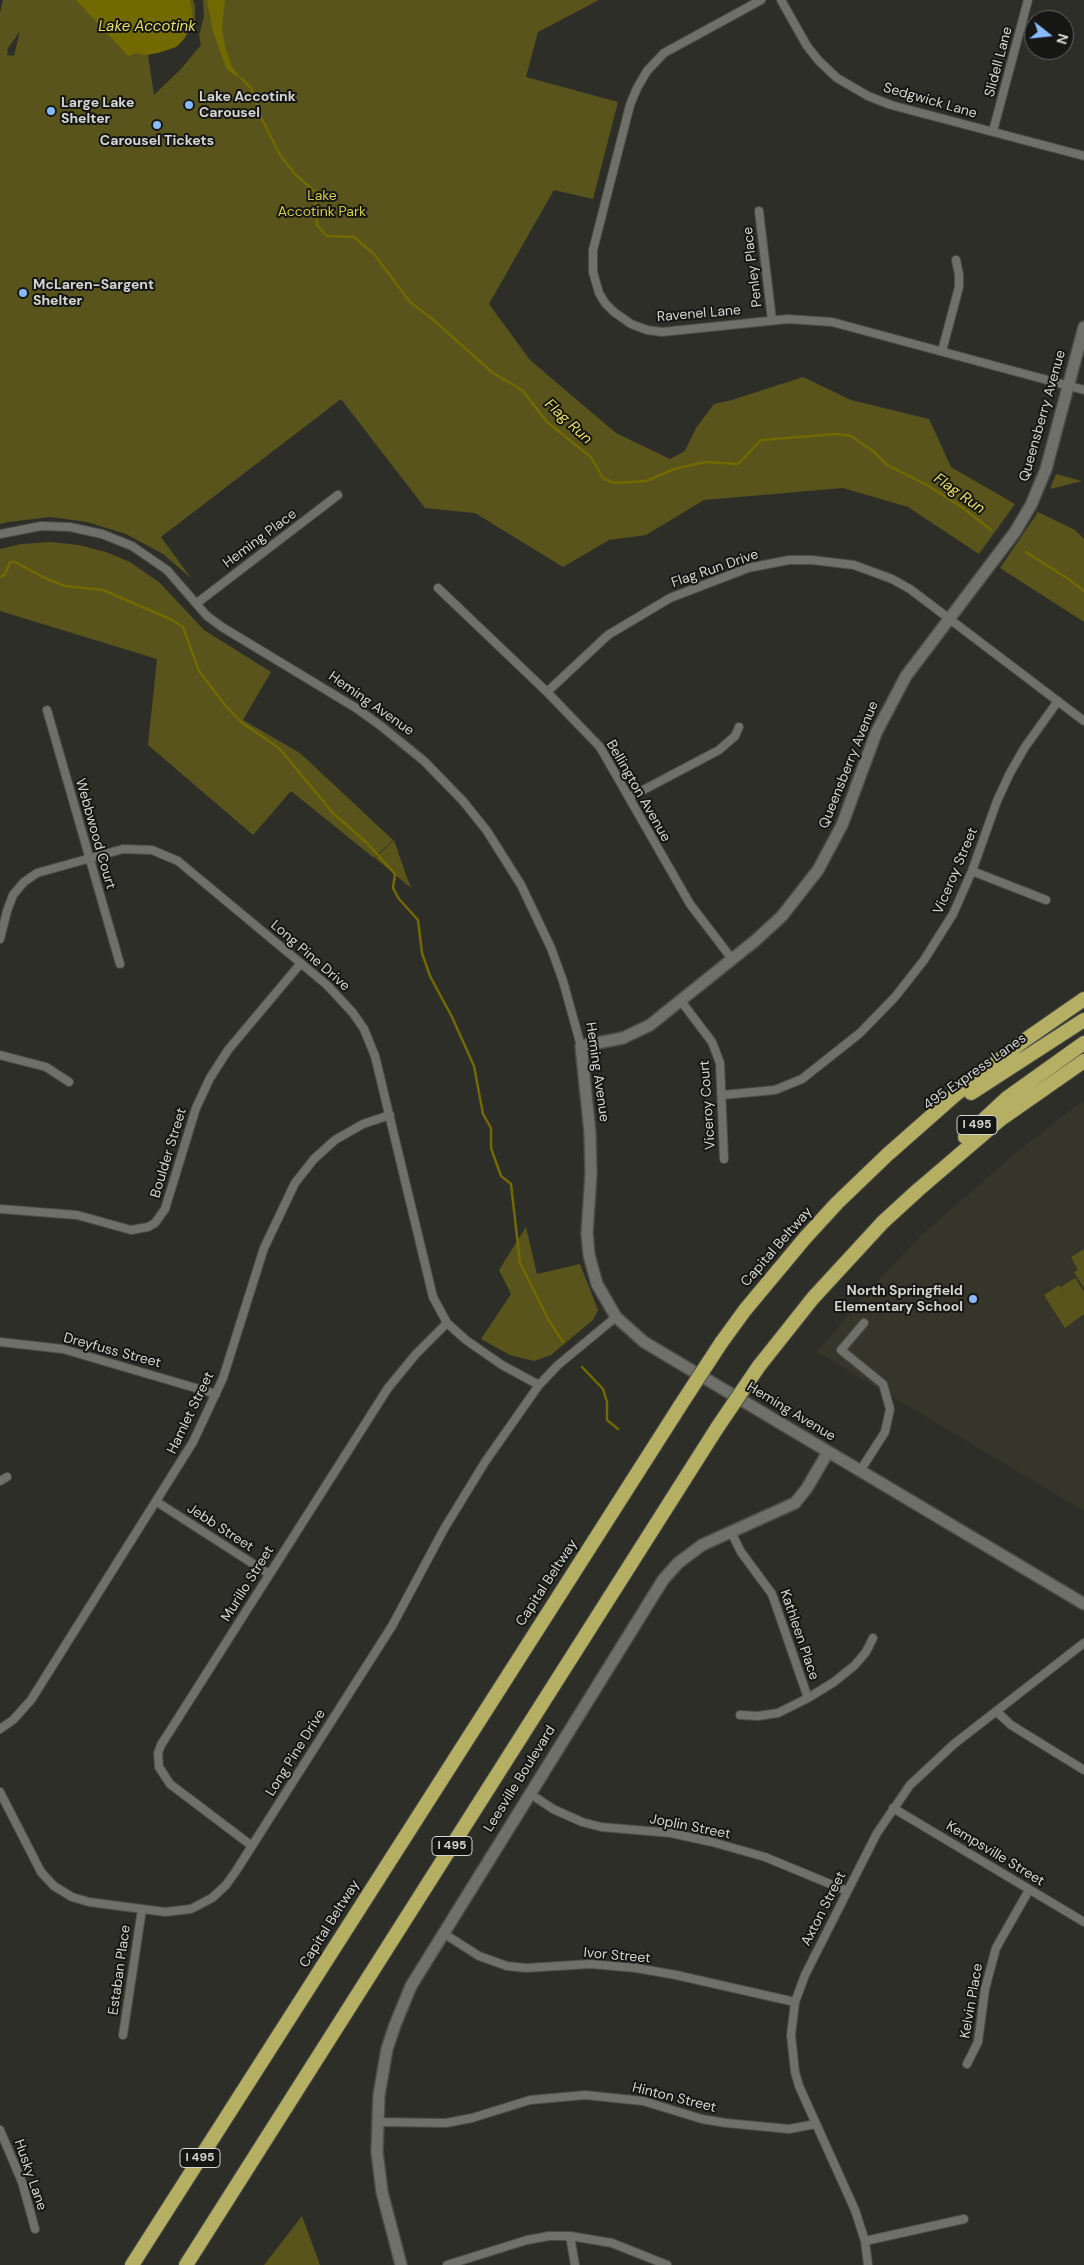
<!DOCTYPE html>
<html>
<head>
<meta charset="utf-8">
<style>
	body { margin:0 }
	#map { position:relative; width:1084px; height:2265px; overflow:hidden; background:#2e2e29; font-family:"DM Sans",sans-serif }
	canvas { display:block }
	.north { position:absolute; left:1024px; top:10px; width:50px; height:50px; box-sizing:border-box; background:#161614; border:1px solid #626260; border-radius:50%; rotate:106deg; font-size:14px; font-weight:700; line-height:20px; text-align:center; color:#d5d5d2 }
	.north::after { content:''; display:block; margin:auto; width:18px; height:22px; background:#87bbfc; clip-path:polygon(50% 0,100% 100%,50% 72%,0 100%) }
</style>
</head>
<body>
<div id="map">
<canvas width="1084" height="2265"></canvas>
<div class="north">N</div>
</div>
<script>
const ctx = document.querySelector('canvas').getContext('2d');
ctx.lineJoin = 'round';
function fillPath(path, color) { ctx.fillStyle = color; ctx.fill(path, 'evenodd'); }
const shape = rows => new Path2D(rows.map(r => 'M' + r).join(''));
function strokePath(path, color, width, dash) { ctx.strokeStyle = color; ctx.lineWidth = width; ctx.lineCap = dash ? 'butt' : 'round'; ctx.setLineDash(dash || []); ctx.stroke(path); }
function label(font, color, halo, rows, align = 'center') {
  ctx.font = font + ' "DM Sans",sans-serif'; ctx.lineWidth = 4; ctx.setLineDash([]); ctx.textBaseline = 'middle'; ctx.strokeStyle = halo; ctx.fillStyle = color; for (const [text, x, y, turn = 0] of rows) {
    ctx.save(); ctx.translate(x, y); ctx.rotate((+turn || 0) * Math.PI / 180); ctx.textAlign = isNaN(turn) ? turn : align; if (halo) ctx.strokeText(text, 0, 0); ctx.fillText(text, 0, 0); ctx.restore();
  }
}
const built = shape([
	[1082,1101,1084,1105,1084,1511,817,1352,877,1281,925,1232,1011,1157]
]);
const green = shape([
	[3,0,193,0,195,6,195,24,184,39,176,47,148,55,154,95,180,70,201,45,199,35,204,17,203,0,599,0,538,32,526,77,618,102,593,199,554,190,489,304,530,360,616,433,670,459,685,451,696,428,714,404,732,400,803,377,851,400,929,419,951,467,1015,504,979,554,908,507,843,488,704,500,646,535,609,540,563,567,475,513,425,508,341,399,161,537,191,578,163,554,126,534,87,522,50,517,9,522,0,524,0,13],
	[20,31,14,56,7,55,8,48],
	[1056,474,1082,481,1050,489],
	[1038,512,1075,530,1084,539,1084,622,1000,568],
	[50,542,79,545,106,552,130,562,160,583,204,630,271,672,243,720,300,753,393,840,374,858,291,791,253,835,148,745,157,659,0,611,0,549,21,544],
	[394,840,405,872,411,888,375,858],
	[526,1227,537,1274,580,1264,598,1310,593,1320,551,1355,534,1361,510,1355,481,1339,511,1294,499,1270],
	[1084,1249,1084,1288,1074,1272,1078,1270,1071,1257],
	[1075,1278,1084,1292,1084,1314,1065,1328,1044,1295,1059,1285,1065,1293,1061,1287],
	[302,2216,320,2265,264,2265]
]);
const water = shape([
	[76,0,190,0,193,18,184,39,176,47,158,53,144,55,137,53,128,56],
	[207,0,225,0,222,28,225,46,232,67,242,79,234,75,226,68,213,31]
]);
const stream = shape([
	[242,79,251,88,262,119,280,155,295,174,315,192,317,225,327,236,354,237,374,254,410,302,430,317,493,373,522,390,547,422,591,457,603,478,614,483,646,481,674,469,705,462,738,464,761,440,837,434,851,436,873,451,887,465,927,485,963,508,991,530],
	[1026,552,1070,580,1084,591],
	[0,577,5,574,10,562,15,562,45,578,65,586,103,590,170,619,183,627,199,671,225,705,241,722,279,748,333,813,367,843,395,874,393,888,399,899,418,920,422,953,430,976,452,1017,474,1066,483,1114,491,1128,491,1148,501,1176,511,1184,520,1263,548,1319,563,1342],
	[582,1367,603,1389,607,1402,607,1420,618,1429]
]);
const street = shape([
	[761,0,664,53,647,71,637,88,630,105,593,250,593,272,599,293,605,303,614,312,631,324,647,330,662,332,788,319,832,322,1084,390],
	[781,0,807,46,819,61,837,78,868,96,891,105,1084,156],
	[993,131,1028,0],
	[759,211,772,320],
	[942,351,959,287,959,275,956,260],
	[0,534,41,526,70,527,102,534,132,546,167,570,207,616,222,627,356,708,381,726,424,761,463,801,487,831,521,885,551,948,563,981,581,1046],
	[438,588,547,692,600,747,690,904,732,959],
	[197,603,338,495],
	[547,692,608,635,670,598,748,568,789,560,812,560,854,565,892,579,910,589,1084,721],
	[47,710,120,964],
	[630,797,719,750,735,736,739,727],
	[972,871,1046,900],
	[0,939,7,911,13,895,24,882,37,873,123,849,152,850,178,861,327,985,353,1013,364,1029,375,1056,433,1297,447,1323,466,1340,502,1365,539,1385],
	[681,1001,712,1042,720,1063,724,1159],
	[0,1055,46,1067,69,1082],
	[722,1095,775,1090,802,1079,860,1033,895,997,924,960,953,914,972,871,997,801,1010,773,1025,747,1058,701],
	[0,1209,77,1215,131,1230,148,1227,155,1223,165,1209,196,1108,210,1078,228,1050,301,963],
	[0,1342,63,1349,216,1394],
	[860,1471,885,1432,890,1409,883,1384,841,1350,864,1323],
	[0,1481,7,1477],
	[157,1502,269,1574],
	[731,1532,741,1552,772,1594,808,1698],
	[996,1711,1011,1725,1084,1770],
	[740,1715,758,1716,778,1713,808,1698,834,1682,855,1665,866,1652,873,1638],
	[0,1729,13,1720,31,1700,193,1442,223,1378,264,1248,295,1183,314,1159,335,1140,363,1124,390,1115],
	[0,1792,41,1872,54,1886,72,1897,89,1902,165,1912,191,1909,212,1898,226,1885,236,1871,392,1626,444,1529,485,1462,539,1385,558,1365,616,1317],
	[529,1793,553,1809,582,1822,601,1827,671,1833,712,1842,765,1857,847,1891],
	[893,1808,1084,1922],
	[252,1846,170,1784,159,1767,158,1753,161,1745,388,1388,416,1354,447,1323],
	[443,1933,479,1956,507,1966,526,1968,590,1964,636,1968,676,1975,795,2002],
	[123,2035,142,1909],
	[967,2064,978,2042,985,1989,996,1948,1029,1890],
	[378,2122,446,2123,472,2118,530,2100,585,2095,643,2101,702,2119,726,2123,789,2129,816,2124],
	[0,2130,22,2182,35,2229],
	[570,2236,575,2265],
	[865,2241,964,2219],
	[447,2265,527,2240,549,2236,570,2236,612,2243,667,2265],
	[868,2265,865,2241,855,2210,799,2086,795,2072,791,2035,795,2002,805,1975,877,1833,910,1785,954,1744,1084,1643]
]);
const secondary = shape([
	[1084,327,1046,469,1031,505,1015,532,906,676,876,733,842,825,818,870,782,916,756,940,650,1025,623,1038,581,1046,590,1133,591,1174,587,1233,589,1255,597,1284,616,1317,644,1342,1084,1604],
	[401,2265,382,2192,377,2152,378,2122,379,2095,387,2049,395,2025,411,1986,663,1580,678,1563,702,1545,795,1503,807,1488,828,1452]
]);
const highway = shape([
	[971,1093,1084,1020],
	[965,1137,1007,1098,1084,1043],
	[721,1343,745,1310,805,1238,837,1203,887,1155,955,1095,1022,1042,1084,999],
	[759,1366,813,1298,883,1222,918,1190,1001,1119,1084,1061],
	[132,2265,680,1406],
	[186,2265,717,1428]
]);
const highwayBridge = shape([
	[680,1406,721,1343],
	[717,1428,759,1366]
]);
const markers = [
	[189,105,5,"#87bbfc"],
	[51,111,5,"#87bbfc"],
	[157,125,5,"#87bbfc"],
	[23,293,5,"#87bbfc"],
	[973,1299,5,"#87bbfc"]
];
const shields = [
	[977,1125,40],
	[452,1846,40],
	[200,2158,40]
];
const shieldNames = [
	["I 495",977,1125],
	["I 495",452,1846],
	["I 495",200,2158]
];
const streetNames = [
	["Slidell Lane",999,62,-75],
	["Sedgwick Lane",930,101,16],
	["Penley Place",753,267,-97],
	["Ravenel Lane",699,314,-5],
	["Queensberry Avenue",1043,416,-74],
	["Heming Place",260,539,-37],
	["Flag Run Drive",715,569,-19],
	["Heming Avenue",371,704,35],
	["Queensberry Avenue",849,765,-68],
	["Bellington Avenue",638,791,60],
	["Webbwood Court",95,834,74],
	["Viceroy Street",956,871,-67],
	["Long Pine Drive",310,956,41],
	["Heming Avenue",597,1072,82],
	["495 Express Lanes",975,1072,-35],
	["Viceroy Court",708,1105,-94],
	["Boulder Street",169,1153,-73],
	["Capital Beltway",777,1247,-49],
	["Dreyfuss Street",112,1351,15],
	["Heming Avenue",791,1412,31],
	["Hamlet Street",191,1413,-64],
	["Jebb Street",220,1528,33],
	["Capital Beltway",547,1583,-57],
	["Murillo Street",248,1584,-58],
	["Kathleen Place",799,1635,71],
	["Long Pine Drive",296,1753,-58],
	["Leesville Boulevard",520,1779,-58],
	["Joplin Street",690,1827,11],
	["Kempsville Street",995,1854,31],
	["Axton Street",824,1909,-63],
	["Capital Beltway",330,1924,-58],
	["Ivor Street",617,1956,5],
	["Estaban Place",120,1970,-82],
	["Kelvin Place",972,2001,-80],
	["Hinton Street",674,2098,14],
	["Husky Lane",30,2175,71]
];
const poiNames = [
	["Lake Accotink",199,97],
	["Carousel",199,113],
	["Large Lake",61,103],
	["Shelter",61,119],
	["Carousel Tickets",157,141,"center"],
	["McLaren-Sargent",33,285],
	["Shelter",33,301],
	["North Springfield",963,1291,"right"],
	["Elementary School",963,1307,"right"]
];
const parkNames = [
	["Lake",322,196],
	["Accotink Park",322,212]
];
const waterNames = [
	["Lake Accotink",147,27],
	["Flag Run",568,422,43],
	["Flag Run",959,494,35]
];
fillPath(built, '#36352a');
fillPath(green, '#59541c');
fillPath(water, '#726a00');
strokePath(stream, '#726a00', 2.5);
strokePath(street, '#4b4b47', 10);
strokePath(secondary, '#4b4b47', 14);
strokePath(highway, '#4b4b47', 16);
strokePath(street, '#70706a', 8);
strokePath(secondary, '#70706a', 11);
strokePath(highway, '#b4af62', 14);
strokePath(highwayBridge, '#4b4b47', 16, []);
strokePath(highwayBridge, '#b4af62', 14);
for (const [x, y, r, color] of markers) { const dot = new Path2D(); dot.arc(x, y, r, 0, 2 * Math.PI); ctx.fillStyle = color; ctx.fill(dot); strokePath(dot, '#161614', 2); }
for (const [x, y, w] of shields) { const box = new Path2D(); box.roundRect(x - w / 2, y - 9.5, w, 19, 4); ctx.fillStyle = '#161614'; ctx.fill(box); strokePath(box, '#d5d5d2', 1); }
label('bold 12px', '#d5d5d2', null, shieldNames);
label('14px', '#d5d5d2', '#161614', streetNames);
label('bold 14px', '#d5d5d2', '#161614', poiNames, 'left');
label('14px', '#d4cb53', '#161614', parkNames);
label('italic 15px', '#e8df68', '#161614', waterNames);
</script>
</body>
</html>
